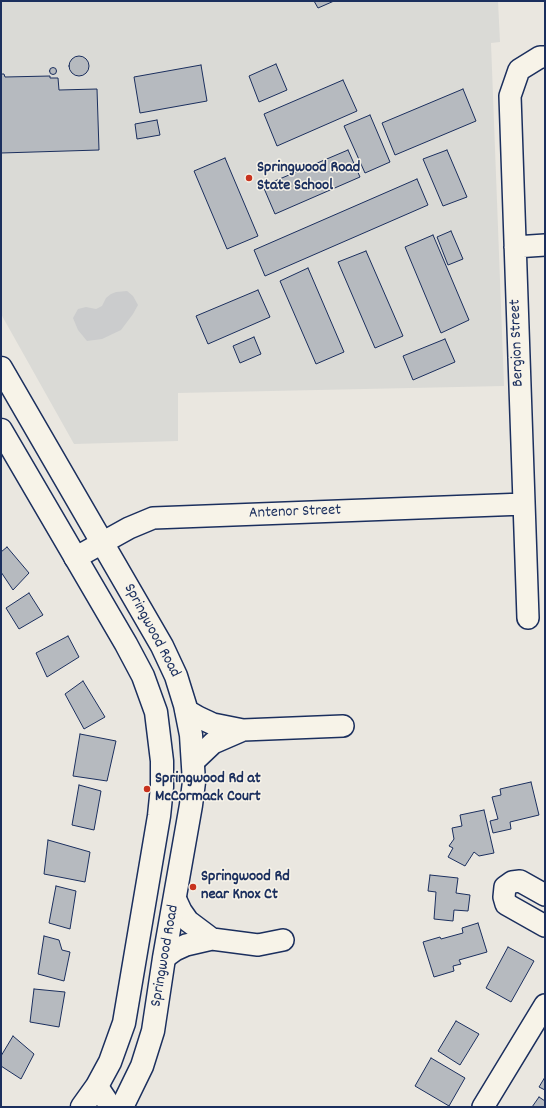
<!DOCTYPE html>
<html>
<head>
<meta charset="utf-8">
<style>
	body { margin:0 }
	#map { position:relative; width:546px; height:1108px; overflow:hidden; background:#eae7e0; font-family:Dekko,sans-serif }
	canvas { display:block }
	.frame { position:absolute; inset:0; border:2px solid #1b2f5e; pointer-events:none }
</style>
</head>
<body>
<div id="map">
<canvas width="546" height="1108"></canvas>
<div class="frame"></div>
</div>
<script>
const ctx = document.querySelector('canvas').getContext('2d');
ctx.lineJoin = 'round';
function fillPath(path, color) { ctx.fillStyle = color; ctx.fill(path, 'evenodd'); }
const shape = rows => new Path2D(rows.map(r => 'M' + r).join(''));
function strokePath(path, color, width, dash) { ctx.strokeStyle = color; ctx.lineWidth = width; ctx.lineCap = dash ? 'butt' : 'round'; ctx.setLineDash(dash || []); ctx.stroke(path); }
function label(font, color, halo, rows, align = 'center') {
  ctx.font = font + ' Dekko,sans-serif'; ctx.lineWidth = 3; ctx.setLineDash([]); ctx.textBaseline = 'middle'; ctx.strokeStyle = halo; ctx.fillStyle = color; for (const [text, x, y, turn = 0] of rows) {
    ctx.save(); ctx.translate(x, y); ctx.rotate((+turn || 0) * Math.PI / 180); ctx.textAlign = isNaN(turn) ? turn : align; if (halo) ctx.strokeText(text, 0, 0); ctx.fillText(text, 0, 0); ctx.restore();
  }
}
const built = shape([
	[1,1,498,1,500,42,491,43,504,386,178,393,178,441,74,444,1,314]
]);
const green = shape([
	[127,291,133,296,138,305,133,314,121,330,102,339,87,341,78,330,73,318,78,309,86,307,96,309,102,306,106,298,111,294,116,292]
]);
const building = shape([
	[314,1,334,1,318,8,314,1],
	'69 66a10 10 0 1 1 20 0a10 10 0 1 1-20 0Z',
	[276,64,287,90,259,102,249,76,276,64],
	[201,65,207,101,140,113,134,77,201,65],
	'49.5 71a3.5 3.5 0 1 1 7 0a3.5 3.5 0 1 1-7 0Z',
	[1,74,4,74,5,77,50,76,50,78,58,78,59,90,97,89,99,150,1,153,1,74],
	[343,80,357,111,277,146,264,114,343,80],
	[463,89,476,121,395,155,382,123,463,89],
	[370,115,390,162,365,173,344,126,370,115],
	[157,120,160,135,137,139,135,124,157,120],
	[348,150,360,177,275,214,263,186,348,150],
	[447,150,467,197,443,206,423,159,447,150],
	[225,158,258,236,227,249,194,171,225,158],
	[417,179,428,205,265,276,254,250,417,179],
	[451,231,463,259,448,265,437,237,451,231],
	[433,235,469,320,441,333,405,247,433,235],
	[366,251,403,336,375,348,338,262,366,251],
	[308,268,344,352,316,364,280,281,308,268],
	[258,290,270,317,208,344,196,316,258,290],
	[254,337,261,354,240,363,233,346,254,337],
	[445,339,455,362,413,380,403,356,445,339],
	[7,547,29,573,13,590,1,572,1,552,7,547],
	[29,593,43,615,19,629,6,608,29,593],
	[68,636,79,657,47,677,36,653,68,636],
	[83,681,105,717,84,729,65,694,83,681],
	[80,734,116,741,107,781,73,776,80,734],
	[531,782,539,815,510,822,511,829,493,833,490,821,498,819,492,797,501,795,500,789,531,782],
	[79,785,101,791,94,830,72,825,79,785],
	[484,810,494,853,479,856,474,852,465,866,448,857,453,848,449,846,454,839,452,828,462,826,460,815,484,810],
	[48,840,90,852,85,882,44,874,48,840],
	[430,875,458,878,456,893,470,895,468,911,454,910,453,921,434,919,436,892,428,891,430,875],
	[56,886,76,891,70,929,49,923,56,886],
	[478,923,487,952,459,960,461,964,453,966,454,971,434,977,423,942,440,937,441,939,463,933,462,928,478,923],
	[44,936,59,940,62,950,70,952,64,981,38,974,44,936],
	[508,947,534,961,511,1002,486,988,508,947],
	[34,989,65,992,59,1027,30,1022,34,989],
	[456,1021,479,1034,460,1065,438,1051,456,1021],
	[13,1036,34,1054,21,1079,1,1066,1,1056,13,1036],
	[431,1058,465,1078,449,1106,415,1086,431,1058],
	[545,1077,545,1090,539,1087,545,1077],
	[539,1097,545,1101,545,1107,532,1107,539,1097]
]);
const minor = shape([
	[515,247,545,245],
	[75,558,129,528,153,518,524,504],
	[528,618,510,96,519,70,540,57,545,57],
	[186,710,198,717,213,724,243,730,343,726],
	[193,762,213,743,243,730],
	[545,895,520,881,512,882,505,887,504,897,506,904,545,926],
	[175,898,181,911,188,921,212,939],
	[164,958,175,950,186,945,212,939,258,945,283,940],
	[97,1086,111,1107],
	[483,1107,545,1005]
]);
const major = shape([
	[1,368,162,646,176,676,185,705,191,735,194,782,191,805,164,958,153,1031,142,1066,122,1107],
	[1,430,126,644,143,676,156,712,162,761,162,787,159,816,124,1023,110,1062,97,1086,82,1107]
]);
const markers = [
	[249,178,4,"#c8321e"],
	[147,789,4,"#c8321e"],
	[193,887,4,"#c8321e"]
];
const poiNames = [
	["Springwood Road",257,169],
	["State School",257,187],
	["Springwood Rd at",155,780],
	["McCormack Court",155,798],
	["Springwood Rd",201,878],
	["near Knox Ct",201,896]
];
const streetNames = [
	["Bergion Street",518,343,-92],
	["Antenor Street",295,513,-2],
	["Springwood Road",151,631,62],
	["Springwood Road",166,956,-80]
];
fillPath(built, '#dadad6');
fillPath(green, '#cbcccd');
fillPath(building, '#b6babf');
strokePath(building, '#1b2f5e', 1);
strokePath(minor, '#1b2f5e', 24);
strokePath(major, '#1b2f5e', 25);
strokePath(minor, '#f7f3e8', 21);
strokePath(major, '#f7f3e8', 22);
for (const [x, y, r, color] of markers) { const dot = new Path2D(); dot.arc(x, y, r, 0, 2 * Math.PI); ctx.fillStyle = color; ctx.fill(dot); strokePath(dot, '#f7f3e8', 1.5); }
label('bold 16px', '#1b2f5e', '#f7f3e8', poiNames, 'left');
label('16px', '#1b2f5e', '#f7f3e8', streetNames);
</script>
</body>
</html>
